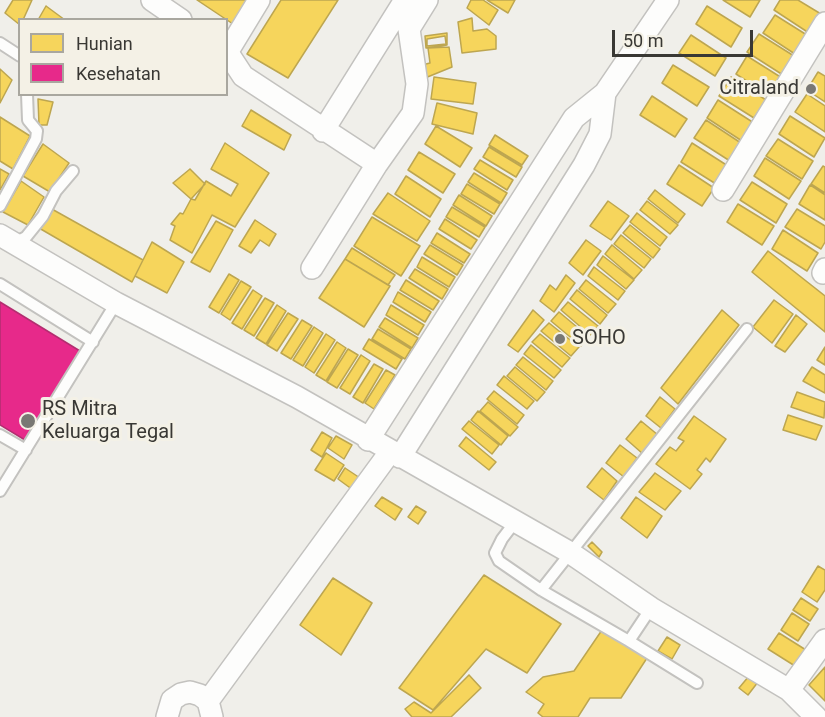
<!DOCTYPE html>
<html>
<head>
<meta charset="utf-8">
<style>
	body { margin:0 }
	#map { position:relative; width:825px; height:717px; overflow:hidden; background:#f0efea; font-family:Roboto,sans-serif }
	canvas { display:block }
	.legend { position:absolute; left:18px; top:18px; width:210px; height:78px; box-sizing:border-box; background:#f4f1e6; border:2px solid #a9a79f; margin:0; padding:8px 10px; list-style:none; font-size:18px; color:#393834 }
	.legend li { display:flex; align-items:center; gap:12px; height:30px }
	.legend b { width:30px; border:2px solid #a9a79f }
	.scale { position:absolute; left:612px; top:30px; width:141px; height:27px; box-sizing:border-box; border:3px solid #393834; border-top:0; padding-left:8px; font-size:18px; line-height:21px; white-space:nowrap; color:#393834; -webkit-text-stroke:4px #f4f1e6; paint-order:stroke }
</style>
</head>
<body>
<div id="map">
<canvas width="825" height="717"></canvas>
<ul class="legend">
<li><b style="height:16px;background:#f6d55c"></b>Hunian</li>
<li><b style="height:16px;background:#e7298a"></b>Kesehatan</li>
</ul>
<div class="scale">50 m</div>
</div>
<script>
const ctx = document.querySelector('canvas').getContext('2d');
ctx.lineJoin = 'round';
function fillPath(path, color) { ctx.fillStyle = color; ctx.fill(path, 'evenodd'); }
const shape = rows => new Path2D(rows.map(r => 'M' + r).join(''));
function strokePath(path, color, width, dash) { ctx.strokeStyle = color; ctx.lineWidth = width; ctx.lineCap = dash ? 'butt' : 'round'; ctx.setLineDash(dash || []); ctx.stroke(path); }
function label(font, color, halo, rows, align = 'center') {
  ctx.font = font + ' Roboto,sans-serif'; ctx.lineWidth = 6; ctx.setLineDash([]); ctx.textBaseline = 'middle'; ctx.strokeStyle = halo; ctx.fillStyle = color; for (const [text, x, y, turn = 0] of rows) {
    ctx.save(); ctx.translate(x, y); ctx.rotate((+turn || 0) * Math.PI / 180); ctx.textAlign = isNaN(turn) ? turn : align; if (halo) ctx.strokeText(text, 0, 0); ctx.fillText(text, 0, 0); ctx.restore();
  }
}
const homes = shape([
	[13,0,32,0,23,20,20,20,20,25,5,13,13,0],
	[197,0,248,0,233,24,197,0],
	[281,0,338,0,288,78,247,54,281,0],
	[471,0,483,0,498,10,489,25,467,8,471,0],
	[487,0,515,0,508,13,487,0],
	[723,0,760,0,750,17,723,0],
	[780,0,798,0,821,14,809,33,774,10,780,0],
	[46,6,65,20,38,20,46,6],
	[707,6,742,28,731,47,696,24,707,6],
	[775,15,810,37,798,56,763,33,775,15],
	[472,18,473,31,487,29,496,36,496,49,462,53,458,22,472,18],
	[447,33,447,45,426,48,425,36,447,33],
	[759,34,794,56,783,75,747,52,759,34],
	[691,35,726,58,715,76,679,53,691,35],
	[445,36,446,44,427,46,427,39,445,36],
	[449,47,452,67,425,78,422,65,430,63,428,48,449,47],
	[747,56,782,78,771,97,736,74,747,56],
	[673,65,709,87,697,106,662,83,673,65],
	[0,69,12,80,0,103,0,69],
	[818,72,825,76,825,102,807,90,818,72],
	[434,77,476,83,473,104,431,99,434,77],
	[731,77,766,100,754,118,719,96,731,77],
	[807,94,825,106,825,132,795,112,807,94],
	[652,96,687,119,675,137,640,115,652,96],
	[38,99,53,102,47,125,39,125,38,99],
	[718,100,754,123,742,141,707,118,718,100],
	[437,103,477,113,473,134,432,124,437,103],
	[251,110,291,135,284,150,242,126,251,110],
	[790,116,825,138,814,157,779,134,790,116],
	[0,117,30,136,13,169,0,161,0,117],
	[706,120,741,143,730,161,694,138,706,120],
	[436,126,472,148,460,167,425,144,436,126],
	[495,135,528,156,522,165,489,145,495,135],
	[778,139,813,161,802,179,766,156,778,139],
	[225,143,269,173,235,227,212,215,192,253,170,240,175,226,171,224,180,213,183,214,191,199,195,200,206,181,231,196,238,184,211,169,225,143],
	[692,143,728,166,716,184,681,162,692,143],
	[43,144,69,163,50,192,23,176,43,144],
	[489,147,522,167,516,177,483,157,489,147],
	[419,152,455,174,443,193,408,170,419,152],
	[765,158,801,181,789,199,754,176,765,158],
	[480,160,513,180,507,190,474,169,480,160],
	[679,165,714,188,702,206,667,184,679,165],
	[823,166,825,167,825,193,811,184,823,166],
	[0,169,9,174,0,190,0,169],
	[190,169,205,184,191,199,173,183,190,169],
	[474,173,507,193,501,203,468,182,474,173],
	[406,176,441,199,430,217,395,194,406,176],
	[21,181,44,197,28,225,3,212,21,181],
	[752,182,787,204,776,223,740,200,752,182],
	[467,184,500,204,494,214,461,194,467,184],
	[810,185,825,195,825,220,799,204,810,185],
	[655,190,685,214,678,223,648,199,655,190],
	[388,193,430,221,417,241,373,214,388,193],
	[459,195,492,216,486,226,453,205,459,195],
	[608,201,629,216,611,240,590,226,608,201],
	[647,201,678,225,670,234,640,210,647,201],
	[738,204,774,226,762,245,727,222,738,204],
	[452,207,485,227,479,237,446,217,452,207],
	[50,208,143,260,132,282,39,228,50,208],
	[797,209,825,226,825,242,821,249,785,227,797,209],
	[637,213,667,237,660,246,630,222,637,213],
	[372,217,420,246,401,276,354,246,372,217],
	[445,219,477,240,471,249,439,229,445,219],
	[255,220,276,234,269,246,260,240,251,253,239,246,255,220],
	[216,221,233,230,210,272,191,262,216,221],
	[630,225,660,249,653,258,623,233,630,225],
	[783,230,818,253,807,271,772,249,783,230],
	[437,233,470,254,464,263,431,243,437,233],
	[621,235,651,259,644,268,614,244,621,235],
	[586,240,601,251,583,275,569,263,586,240],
	[152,242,184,262,167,293,135,276,152,242],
	[430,245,463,265,457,275,424,254,430,245],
	[612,245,642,270,634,279,605,254,612,245],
	[352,248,395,275,388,285,345,259,352,248],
	[768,251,825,296,825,332,752,272,768,251],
	[603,256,634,280,626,289,597,265,603,256],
	[422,257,455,277,449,287,417,267,422,257],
	[345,259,390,286,364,327,319,298,345,259],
	[594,267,625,291,618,300,588,276,594,267],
	[415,269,448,289,442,299,409,278,415,269],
	[229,274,239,280,219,313,209,307,229,274],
	[566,275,575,283,554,312,540,301,550,285,556,290,566,275],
	[406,280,439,301,433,310,400,290,406,280],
	[586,280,616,304,608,313,579,289,586,280],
	[241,281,251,287,230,320,221,314,241,281],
	[253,290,262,296,242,329,232,323,253,290],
	[577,290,607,315,600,324,570,299,577,290],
	[398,292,431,312,425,322,393,302,398,292],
	[265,298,274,303,254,336,244,330,265,298],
	[774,300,793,314,772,343,753,327,774,300],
	[568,302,598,326,590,335,561,310,568,302],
	[277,305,286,311,266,344,256,338,277,305],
	[391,305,424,325,418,335,386,315,391,305],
	[533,310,544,320,518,352,508,345,533,310],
	[722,310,739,325,678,404,661,388,722,310],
	[559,312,589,337,581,346,551,321,559,312],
	[288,313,298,319,277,351,267,345,288,313],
	[796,315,807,324,785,352,775,346,796,315],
	[385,318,418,338,412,348,379,327,385,318],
	[302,320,312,326,291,359,281,353,302,320],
	[549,323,579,347,571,356,541,331,549,323],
	[314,327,323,333,303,366,293,360,314,327],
	[378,329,411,349,405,359,372,339,378,329],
	[326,334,335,340,314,373,305,367,326,334],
	[540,334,570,358,562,367,532,342,540,334],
	[369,339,402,359,396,369,363,349,369,339],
	[337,342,346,348,326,381,316,375,337,342],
	[531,345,561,370,554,378,524,354,531,345],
	[825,347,825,365,817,360,825,347],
	[348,349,358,355,337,388,327,382,348,349],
	[361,355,370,361,350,394,340,388,361,355],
	[523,357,553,381,546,390,516,365,523,357],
	[374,364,383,369,363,403,353,397,374,364],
	[515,367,545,392,537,401,507,376,515,367],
	[812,367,825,375,825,393,803,381,812,367],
	[386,370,395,375,374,409,365,403,386,370],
	[504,376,534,401,527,409,497,385,504,376],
	[494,391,524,415,517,424,487,399,494,391],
	[797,392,825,402,824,418,791,407,797,392],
	[660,397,675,409,661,428,646,416,660,397],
	[488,402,518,427,510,436,480,411,488,402],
	[478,411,508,436,501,445,471,420,478,411],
	[788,415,822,426,816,440,783,430,788,415],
	[694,416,726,439,710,462,706,458,697,470,702,474,690,489,656,464,670,447,676,451,684,441,678,438,694,416],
	[469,421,499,445,492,454,462,429,469,421],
	[641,421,658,435,643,454,626,439,641,421],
	[322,432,332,438,322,457,311,450,322,432],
	[336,436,352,445,344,459,328,448,336,436],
	[466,437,496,462,489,470,459,446,466,437],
	[620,445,637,458,624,477,606,463,620,445],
	[326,453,344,465,334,481,315,470,326,453],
	[345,468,360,478,353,490,338,479,345,468],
	[602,468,617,481,604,500,587,487,602,468],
	[655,473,681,491,665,510,639,492,655,473],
	[382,497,402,509,395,520,375,506,382,497],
	[636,497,662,516,647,538,621,518,636,497],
	[416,506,426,512,418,524,408,517,416,506],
	[592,542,602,552,599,557,588,546,592,542],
	[818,566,825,570,825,590,817,602,802,592,818,566],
	[484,575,561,624,527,673,486,649,433,710,399,688,484,575],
	[333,578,372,603,341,655,300,625,333,578],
	[801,598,818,609,810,621,793,610,801,598],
	[792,613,809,624,798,641,781,630,792,613],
	[602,630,647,658,621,698,590,698,578,717,543,717,538,713,544,704,526,692,543,677,574,671,602,630],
	[779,633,806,650,795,666,768,649,779,633],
	[667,637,680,645,672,659,658,651,667,637],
	[825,667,825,701,809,685,825,667],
	[469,675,481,688,451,717,412,717,405,709,414,702,431,713,469,675],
	[749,676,758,682,748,695,739,688,749,676]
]);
const health = shape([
	[0,302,80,351,25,440,0,425,0,302]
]);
const lane = shape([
	[0,43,20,56],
	[0,206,36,139,37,131,28,120,27,94],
	[15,243,26,237,43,216,56,191,73,171],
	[0,284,93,342],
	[0,435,26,450],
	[0,491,116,303],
	[515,522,502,539,495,553,499,561,541,590,629,641,651,608],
	[541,590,747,329],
	[629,641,697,683]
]);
const street = shape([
	[152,0,181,20],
	[226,50,243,76,377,164],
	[228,51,259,0],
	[323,131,405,0],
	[723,190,825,23],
	[0,235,116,303,297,397,569,552,651,608,789,690,816,717],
	[312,268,377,164,413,113,417,84,409,29,427,0],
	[823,273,825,269],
	[368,440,574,118,605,93,668,0],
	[400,457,584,165,600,134,605,93],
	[789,690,825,640],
	[208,701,390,452],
	[167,717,172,700,181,694,190,692,200,695,208,701,212,717]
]);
const markers = [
	[811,89,6,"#797874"],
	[560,339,6,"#797874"],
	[28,421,8,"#797874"]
];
const poiNames = [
	["Citraland",799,89,"right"],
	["SOHO",572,339],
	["RS Mitra",42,410],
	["Keluarga Tegal",42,433]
];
fillPath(homes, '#f6d55c');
strokePath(homes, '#bda650', 1.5);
fillPath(health, '#e7298a');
strokePath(health, '#b32e70', 1.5);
strokePath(lane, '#c3c2bf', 14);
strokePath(street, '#c3c2bf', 24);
strokePath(lane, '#fdfdfc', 10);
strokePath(street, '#fdfdfc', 21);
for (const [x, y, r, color] of markers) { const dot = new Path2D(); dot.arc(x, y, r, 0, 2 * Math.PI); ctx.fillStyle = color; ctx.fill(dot); strokePath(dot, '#f4f1e6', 2); }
label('20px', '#393834', '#f4f1e6', poiNames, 'left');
</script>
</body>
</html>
